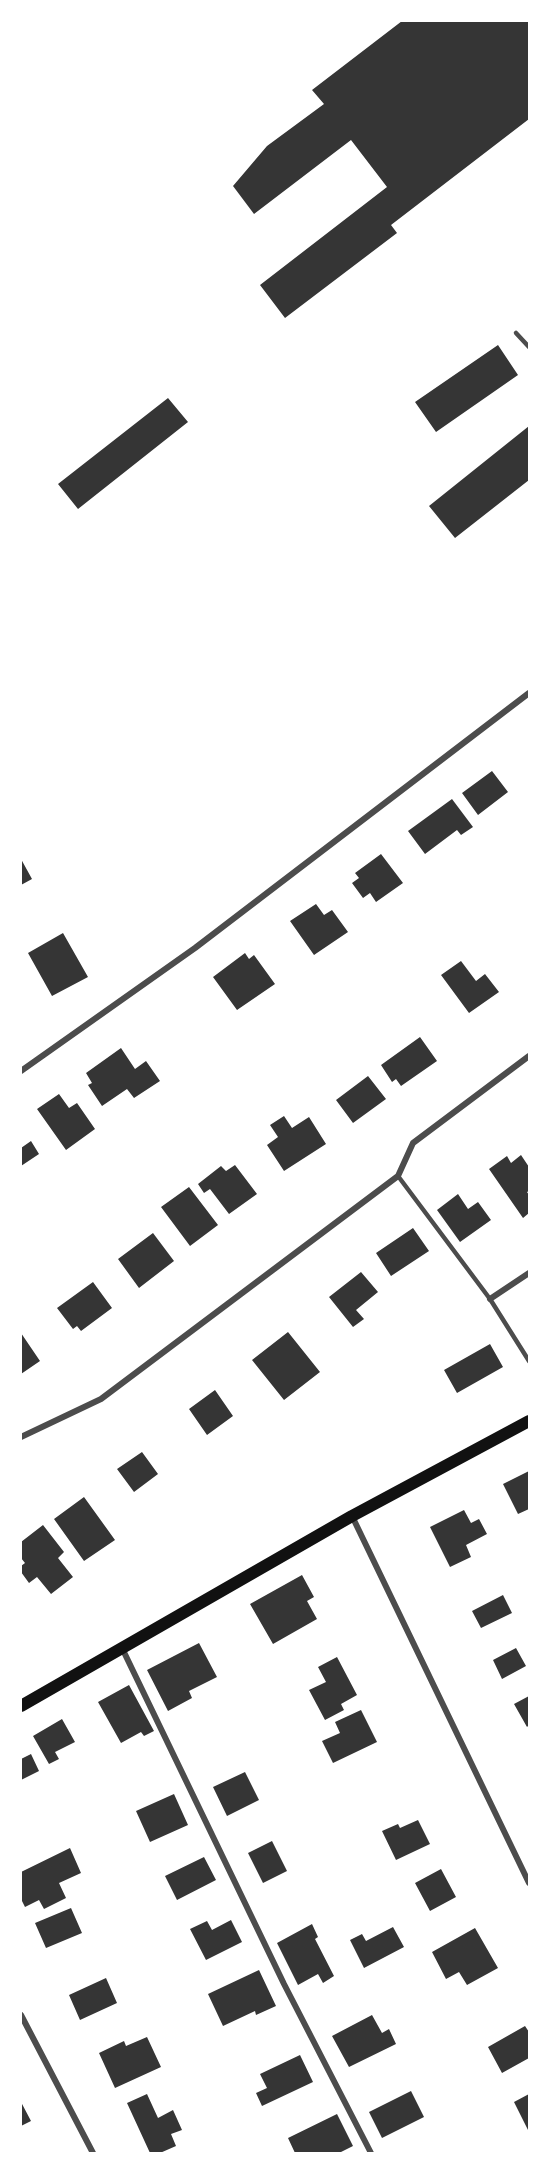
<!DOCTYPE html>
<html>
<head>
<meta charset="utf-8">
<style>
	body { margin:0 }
	#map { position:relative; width:550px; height:2174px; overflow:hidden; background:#fff; font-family:Montserrat,sans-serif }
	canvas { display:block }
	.frame { position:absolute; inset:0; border:22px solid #fff; pointer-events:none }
</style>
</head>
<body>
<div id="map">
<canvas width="550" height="2174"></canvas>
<div class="frame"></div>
</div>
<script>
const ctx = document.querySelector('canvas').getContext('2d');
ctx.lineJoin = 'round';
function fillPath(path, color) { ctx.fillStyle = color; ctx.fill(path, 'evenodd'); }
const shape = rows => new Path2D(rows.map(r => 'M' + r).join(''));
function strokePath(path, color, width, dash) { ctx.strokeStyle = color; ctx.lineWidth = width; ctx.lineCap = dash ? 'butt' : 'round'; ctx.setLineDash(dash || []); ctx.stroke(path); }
const building = shape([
	[402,21,529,21,529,119,391,225,397,233,285,318,260,285,387,187,351,140,254,214,233,186,267,146,324,104,312,90],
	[498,345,518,375,436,432,415,402],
	[168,398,188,422,78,509,58,484],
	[529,426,529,480,455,538,429,506],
	[492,771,508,792,478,815,462,793],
	[452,799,473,827,461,835,457,830,425,854,408,831],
	[381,854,403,883,376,902,370,893,363,898,352,883,359,878,355,873],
	[21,859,32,879,21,885],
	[316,904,324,915,332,910,348,932,314,955,290,921],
	[63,933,88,977,52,996,28,953],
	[245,953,249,959,254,955,275,984,237,1010,213,977],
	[461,961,476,981,485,974,499,992,469,1013,441,975],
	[420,1037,437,1061,401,1086,396,1079,392,1082,381,1065],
	[121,1048,135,1069,146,1061,160,1081,134,1098,127,1089,102,1106,88,1085,92,1083,86,1073],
	[368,1076,386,1099,353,1123,336,1100],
	[59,1094,69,1108,77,1103,95,1129,66,1150,37,1109],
	[284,1116,292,1128,309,1117,326,1144,284,1171,267,1145,278,1137,270,1125],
	[31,1141,39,1154,21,1166,21,1148],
	[521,1155,529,1167,529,1191,527,1192,529,1195,529,1213,523,1218,489,1169,507,1156,511,1163],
	[235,1165,257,1194,229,1214,210,1189,204,1193,198,1184,221,1166,226,1171],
	[189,1187,218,1225,190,1246,161,1207],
	[458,1194,468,1209,478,1202,491,1220,460,1242,437,1210],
	[413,1228,429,1251,391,1276,376,1253],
	[153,1233,174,1261,139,1288,118,1259],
	[361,1272,378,1292,356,1310,364,1319,353,1327,329,1297],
	[93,1282,112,1308,81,1331,77,1326,73,1329,57,1308],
	[288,1332,320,1372,284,1400,252,1360],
	[21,1333,40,1361,21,1374],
	[490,1344,503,1367,457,1393,444,1370],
	[215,1390,233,1416,207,1435,189,1409],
	[142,1452,158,1474,134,1492,117,1469],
	[529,1471,529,1509,518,1514,503,1484],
	[84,1497,115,1540,84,1561,54,1519],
	[464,1510,471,1523,479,1519,487,1534,466,1545,471,1557,450,1567,430,1527],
	[43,1525,64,1552,58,1558,73,1577,51,1594,37,1577,29,1583,21,1572,21,1566,25,1563,21,1558,21,1542],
	[302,1575,314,1597,307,1601,317,1619,273,1644,250,1604],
	[503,1595,512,1613,481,1628,472,1611],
	[199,1643,217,1677,189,1691,192,1698,168,1711,147,1670],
	[516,1648,526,1666,502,1679,493,1660],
	[337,1657,357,1695,341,1704,344,1710,325,1720,309,1690,326,1682,318,1667],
	[129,1685,154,1731,144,1736,141,1732,121,1743,98,1702],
	[529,1696,529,1725,527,1727,514,1704],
	[361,1710,377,1742,333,1763,322,1741,340,1733,335,1722],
	[62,1719,75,1742,55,1752,59,1759,49,1764,33,1736],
	[31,1754,39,1771,21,1780,21,1759],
	[245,1772,259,1800,227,1816,213,1787],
	[174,1794,188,1825,150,1842,136,1811],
	[418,1820,430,1844,396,1860,382,1831,398,1824,400,1828],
	[272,1841,287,1871,263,1883,248,1853],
	[70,1848,81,1873,59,1883,66,1898,44,1909,39,1900,25,1907,21,1899,21,1872],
	[204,1857,216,1880,177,1900,165,1876],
	[441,1869,456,1897,430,1911,415,1883],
	[71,1908,82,1933,46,1948,35,1923],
	[231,1920,242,1942,206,1960,190,1929,207,1921,212,1930],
	[312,1924,318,1937,315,1939,334,1976,323,1983,318,1974,298,1985,277,1943],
	[393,1927,404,1947,364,1968,350,1940,362,1934,366,1941],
	[475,1928,498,1968,467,1985,459,1972,446,1979,432,1952],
	[259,1970,276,2006,256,2015,255,2011,223,2026,208,1994],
	[106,1978,117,2003,80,2020,69,1995],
	[372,2015,382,2033,389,2029,396,2044,349,2067,332,2036],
	[525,2026,529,2032,529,2058,502,2073,488,2047],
	[147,2037,161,2067,115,2088,99,2053,124,2041,126,2046],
	[300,2055,313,2082,262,2106,256,2093,267,2088,260,2074],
	[411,2091,424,2117,382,2138,369,2112],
	[147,2094,158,2118,173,2110,182,2130,171,2134,176,2146,160,2153,150,2153,127,2103],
	[529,2094,529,2132,514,2102],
	[21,2102,31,2121,21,2126],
	[337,2114,353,2146,339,2153,295,2153,288,2138]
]);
const service = shape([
	[516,333,529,347],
	[398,1176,490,1299,529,1361]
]);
const minor = shape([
	[21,1071,195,948,529,693],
	[490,1299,529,1273],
	[21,1437,101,1399,398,1176,413,1143,529,1056],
	[352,1516,529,1883],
	[122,1648,284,1984,371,2153],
	[21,2015,93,2153]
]);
const secondary = shape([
	[21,1706,352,1516,529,1421]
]);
fillPath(building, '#353535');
strokePath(service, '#4c4c4c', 4.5);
strokePath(minor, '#4c4c4c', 6);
strokePath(secondary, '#111', 12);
</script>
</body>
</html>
